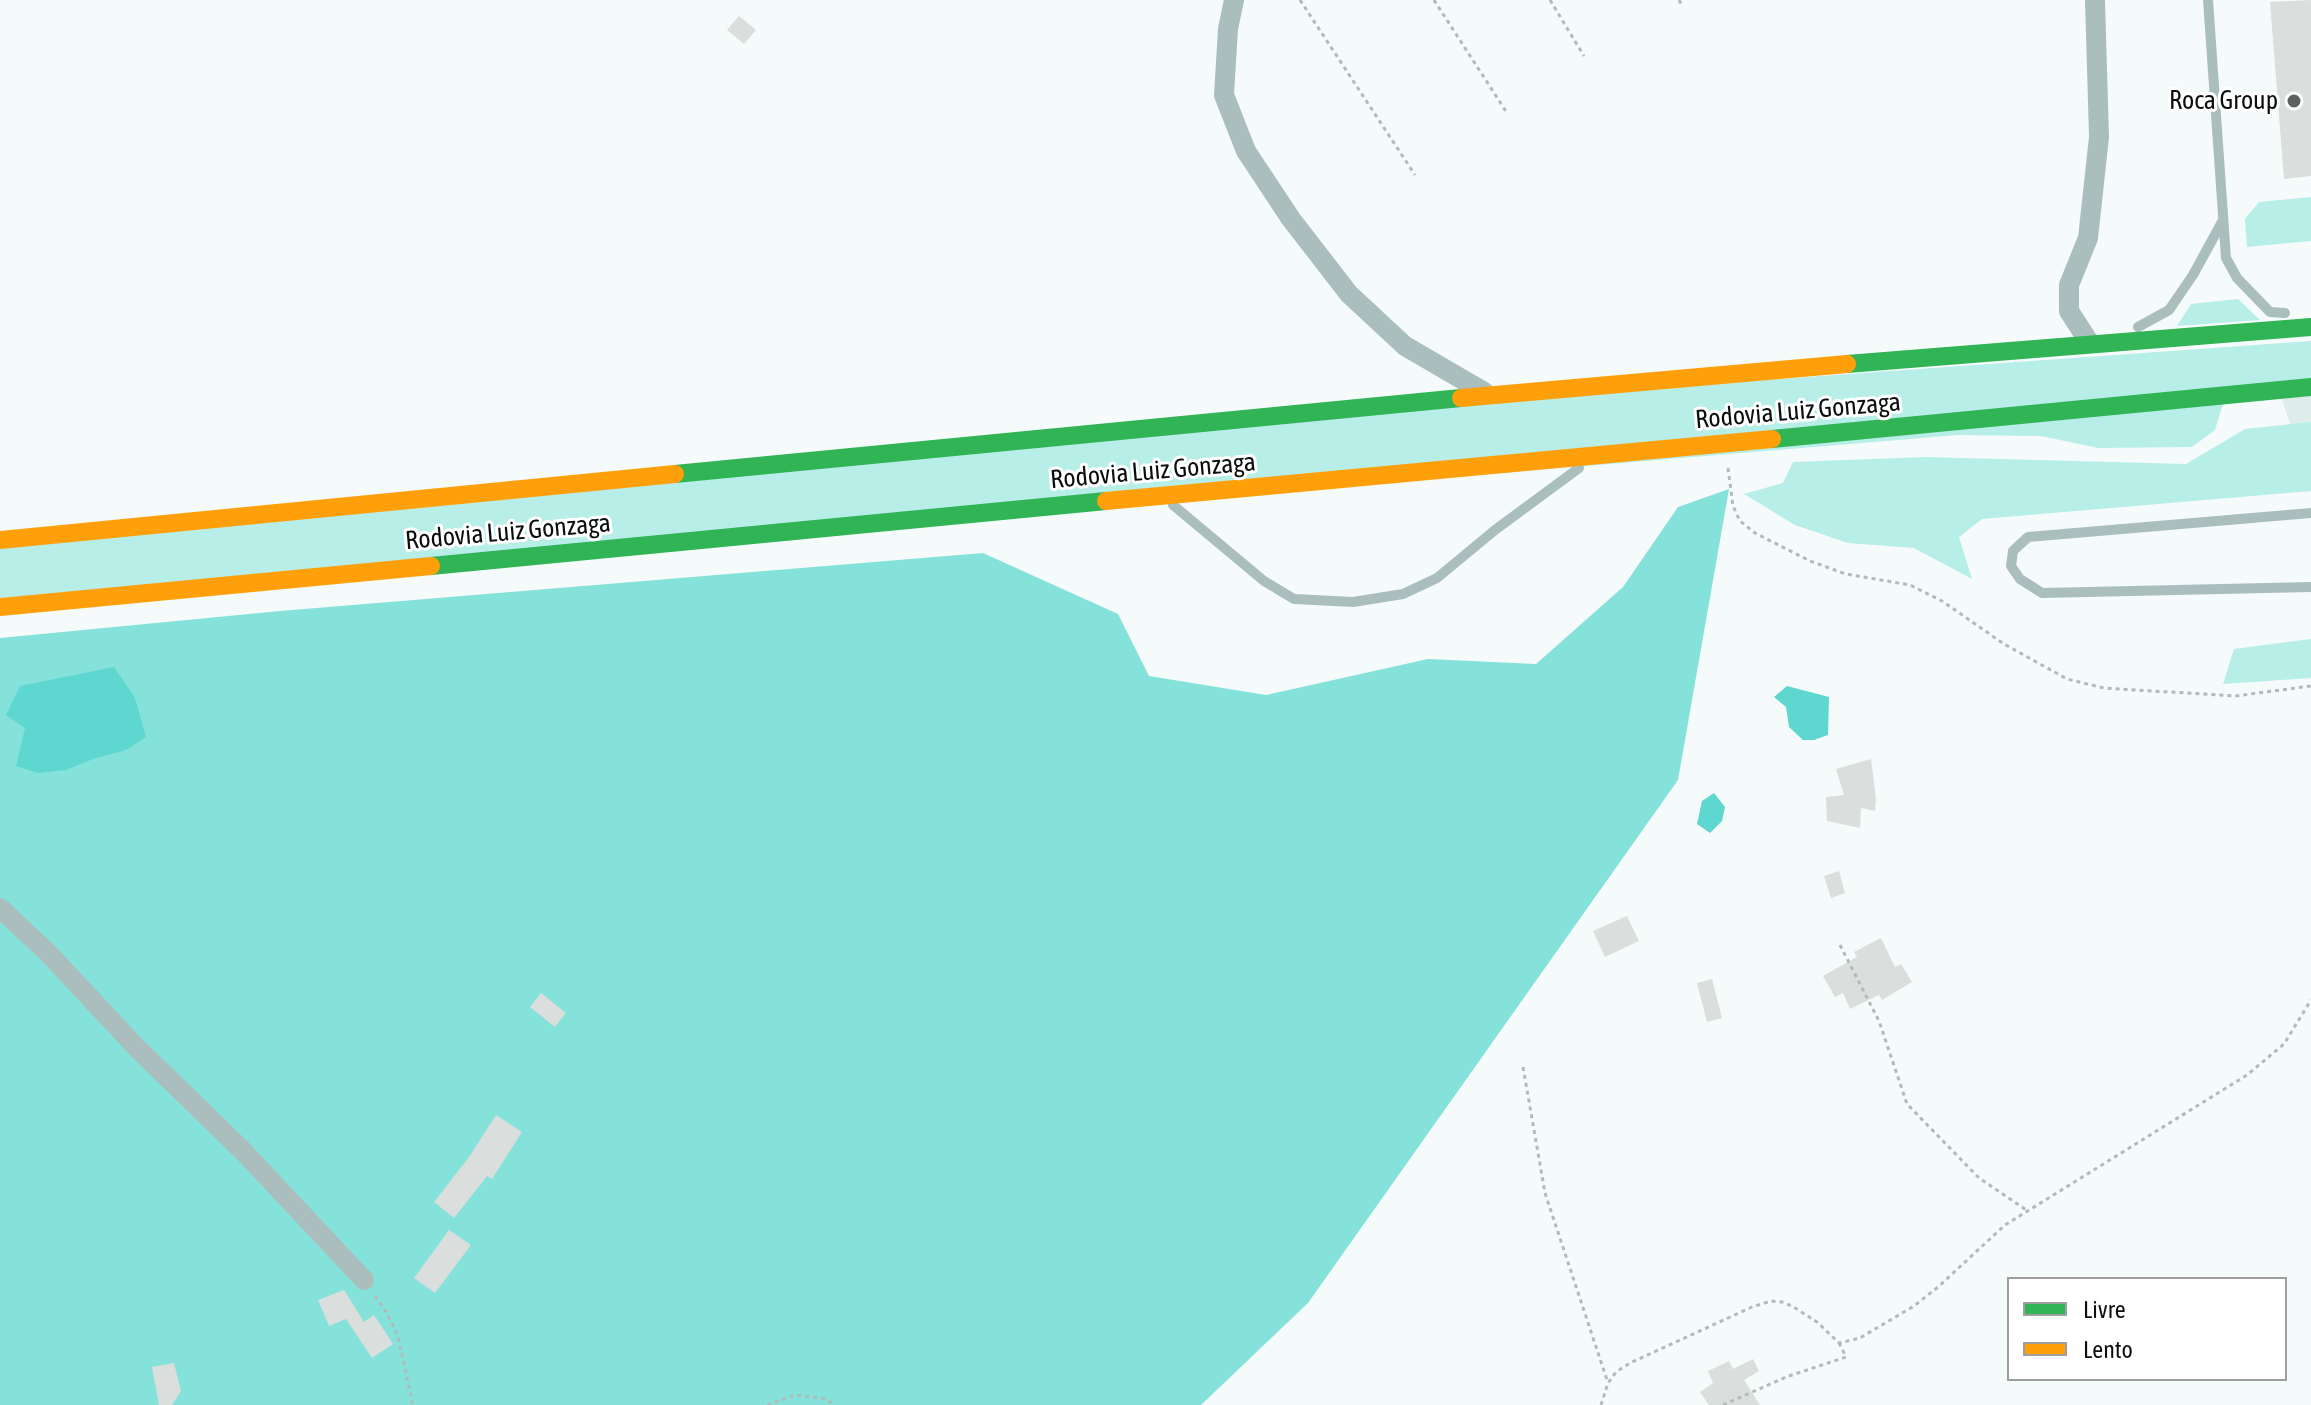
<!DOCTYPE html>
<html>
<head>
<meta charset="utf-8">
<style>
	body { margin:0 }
	#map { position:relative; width:2311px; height:1405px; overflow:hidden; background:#f5fbfa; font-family:"Asap Condensed",sans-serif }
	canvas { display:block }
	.legend { position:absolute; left:2007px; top:1277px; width:280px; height:104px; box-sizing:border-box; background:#fff; border:2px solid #9d9f9f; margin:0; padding:10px 14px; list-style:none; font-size:24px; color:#0b0e0e }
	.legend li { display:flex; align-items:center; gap:16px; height:40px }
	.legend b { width:40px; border:2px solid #9d9f9f }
</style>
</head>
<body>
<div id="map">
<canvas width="2311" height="1405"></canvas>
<ul class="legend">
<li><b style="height:10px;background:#30b455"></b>Livre</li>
<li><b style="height:10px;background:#ff9f0a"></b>Lento</li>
</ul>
</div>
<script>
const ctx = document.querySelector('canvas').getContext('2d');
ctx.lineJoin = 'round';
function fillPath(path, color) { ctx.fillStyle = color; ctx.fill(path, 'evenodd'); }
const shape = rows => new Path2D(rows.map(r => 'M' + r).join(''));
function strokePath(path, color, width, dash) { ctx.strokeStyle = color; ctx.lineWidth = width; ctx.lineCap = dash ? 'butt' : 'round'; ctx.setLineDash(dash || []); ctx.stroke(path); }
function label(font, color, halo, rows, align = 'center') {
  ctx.font = font + ' "Asap Condensed",sans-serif'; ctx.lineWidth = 6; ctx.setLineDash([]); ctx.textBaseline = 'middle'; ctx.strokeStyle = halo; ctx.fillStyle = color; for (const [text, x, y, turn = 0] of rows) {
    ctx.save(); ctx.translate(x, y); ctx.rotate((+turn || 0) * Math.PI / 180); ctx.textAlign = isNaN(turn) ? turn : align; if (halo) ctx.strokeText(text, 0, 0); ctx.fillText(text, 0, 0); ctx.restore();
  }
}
const built = shape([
	[2311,387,2311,486,2279,391]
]);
const green = shape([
	[2311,197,2311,241,2247,247,2245,219,2259,202],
	[2238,299,2260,320,2177,326,2191,304],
	[2311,341,2311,386,2225,397,2215,430,2192,447,2098,448,2041,436,1958,435,0,598,0,540,1303,413],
	[2311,422,2311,491,1982,519,1959,537,1972,579,1914,548,1848,543,1795,525,1744,494,1783,483,1793,462,1925,457,2186,464,2245,429],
	[2311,639,2311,678,2223,684,2234,649]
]);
const forest = shape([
	[1729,489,1678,780,1308,1303,1201,1405,0,1405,0,638,280,611,983,553,1118,614,1149,676,1266,695,1428,659,1536,664,1623,587,1678,507]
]);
const water = shape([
	[114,667,135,698,146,737,126,750,93,759,66,770,38,773,16,766,25,728,6,715,20,686],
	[1787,686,1829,697,1828,735,1814,740,1803,740,1789,727,1786,707,1774,697],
	[1714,793,1725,807,1722,821,1710,833,1697,824,1702,801]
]);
const building = shape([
	[2311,0,2311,176,2284,179,2270,2],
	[739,16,756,30,744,44,727,30],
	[1871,759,1876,799,1875,811,1861,808,1860,828,1827,821,1826,797,1844,795,1836,769],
	[1839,871,1845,893,1831,898,1824,876],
	[1627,916,1639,941,1605,957,1593,931],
	[1881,938,1895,967,1901,964,1912,982,1882,1000,1879,995,1850,1009,1843,993,1835,997,1823,976,1857,957,1854,952],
	[1712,979,1722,1018,1707,1022,1697,983],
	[541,993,566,1013,555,1027,530,1007],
	[496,1115,522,1132,492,1179,487,1176,454,1218,434,1202,469,1157],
	[449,1230,471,1245,435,1293,414,1278],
	[344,1290,364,1322,374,1315,393,1344,372,1358,346,1319,329,1326,318,1300],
	[1753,1359,1759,1371,1744,1380,1760,1405,1709,1405,1700,1392,1713,1383,1708,1371,1729,1361,1733,1369],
	[174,1363,181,1391,172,1405,159,1405,152,1367]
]);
const path = shape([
	[1300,0,1415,175],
	[1434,0,1507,113],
	[1550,0,1584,56],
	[1679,0,1683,7],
	[1728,468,1733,506,1740,521,1755,533,1810,561,1846,574,1910,585,1942,601,2004,644,2067,679,2104,688,2235,696,2311,686],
	[1840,945,1879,1021,1907,1104,1979,1178,2028,1211],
	[1523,1067,1545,1193,1608,1383],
	[375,1296,387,1313,398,1337,413,1405],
	[767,1405,795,1395,826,1399,835,1405],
	[1601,1405,1608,1383,1616,1372,1630,1363,1752,1307,1771,1301,1782,1302,1792,1306,1817,1322,1839,1343,1860,1338,1914,1306,1938,1287,2005,1225,2247,1075,2284,1044,2311,1000],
	[1723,1405,1786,1377,1846,1357,1839,1343]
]);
const lane = shape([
	[2208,0,2226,258,2237,278,2270,312,2285,313],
	[2138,327,2169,310,2193,275,2222,222],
	[1173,505,1264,581,1294,599,1353,602,1403,594,1437,578,1495,530,1579,468],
	[2311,513,2028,537,2013,551,2011,566,2020,579,2042,593,2311,587]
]);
const street = shape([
	[1234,0,1228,29,1224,95,1246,151,1291,219,1349,294,1405,346,1484,392],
	[2087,339,2069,311,2069,285,2088,238,2099,137,2095,0],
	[0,908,48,953,137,1048,244,1152,364,1280]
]);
const fast = shape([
	[1847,364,2311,327],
	[1772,439,2311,387],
	[675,474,1461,398],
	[431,566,1106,501]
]);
const slow = shape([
	[1461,398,1847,364],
	[1106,501,1772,439],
	[0,540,675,474],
	[0,607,431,566]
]);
const markers = [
	[2294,101,8,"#5d6161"]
];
const poiNames = [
	["Roca Group",2278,101]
];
const streetNames = [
	["Rodovia Luiz Gonzaga",1798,411,-5],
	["Rodovia Luiz Gonzaga",1153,471,-5],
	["Rodovia Luiz Gonzaga",508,532,-5]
];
fillPath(built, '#deecea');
fillPath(green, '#b7eee8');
fillPath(forest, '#85e2db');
fillPath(water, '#5dd7cf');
fillPath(building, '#dadedd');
strokePath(path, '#aebcba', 3, [4, 4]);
strokePath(lane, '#aabfbd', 10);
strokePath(street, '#aabfbd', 20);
strokePath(fast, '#30b455', 18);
strokePath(slow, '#ff9f0a', 18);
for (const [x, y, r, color] of markers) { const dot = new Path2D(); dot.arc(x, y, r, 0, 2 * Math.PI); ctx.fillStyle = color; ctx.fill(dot); strokePath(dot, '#fff', 3); }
label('26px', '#0b0e0e', '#fff', poiNames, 'right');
label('26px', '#0b0e0e', '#fff', streetNames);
</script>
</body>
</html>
